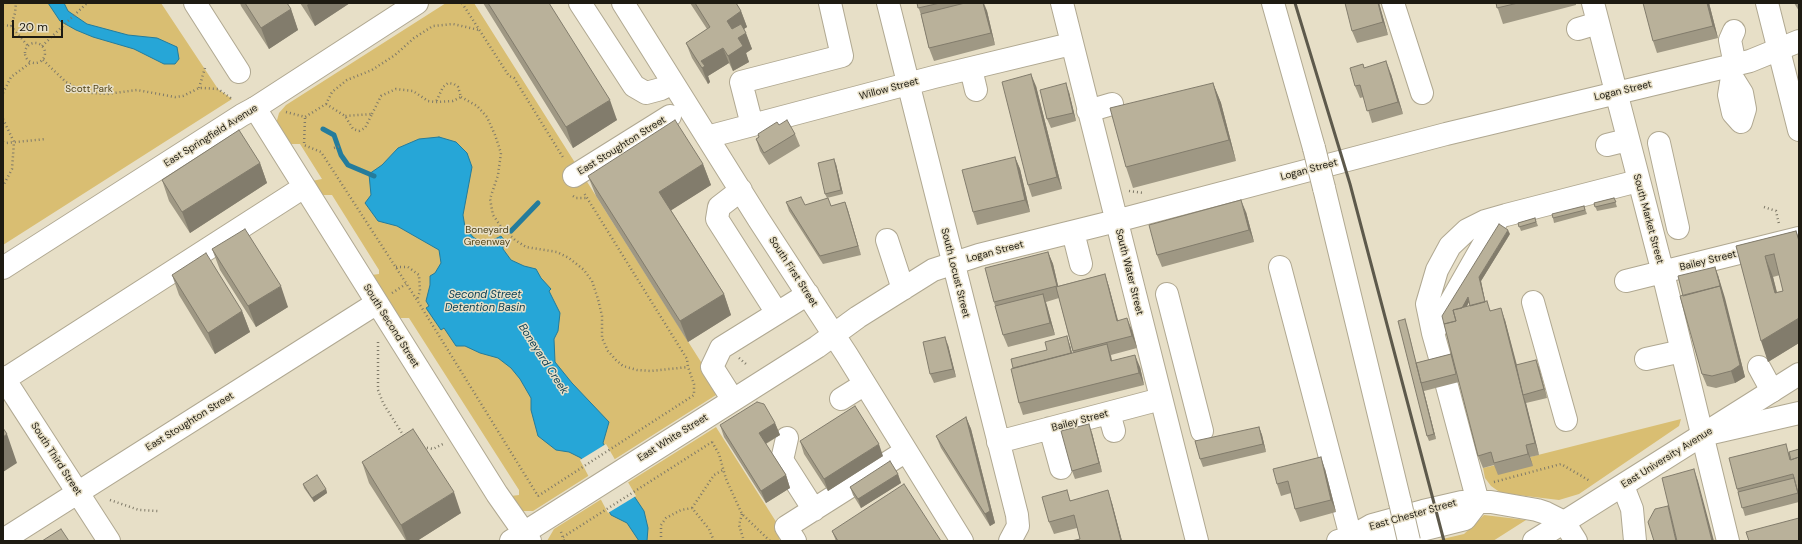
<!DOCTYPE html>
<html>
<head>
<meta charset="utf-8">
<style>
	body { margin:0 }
	#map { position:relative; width:1802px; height:544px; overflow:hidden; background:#e7dfc7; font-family:"DM Sans",sans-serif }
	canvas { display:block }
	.frame { position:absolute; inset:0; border:4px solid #1e1b12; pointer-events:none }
	.scale { position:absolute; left:12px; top:20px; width:51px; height:18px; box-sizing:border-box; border:2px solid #1e1b12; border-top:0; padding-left:5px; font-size:12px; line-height:14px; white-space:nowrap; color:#1e1b12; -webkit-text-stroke:3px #e7dfc7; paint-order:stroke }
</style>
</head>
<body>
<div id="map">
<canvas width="1802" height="544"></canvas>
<div class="frame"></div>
<div class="scale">20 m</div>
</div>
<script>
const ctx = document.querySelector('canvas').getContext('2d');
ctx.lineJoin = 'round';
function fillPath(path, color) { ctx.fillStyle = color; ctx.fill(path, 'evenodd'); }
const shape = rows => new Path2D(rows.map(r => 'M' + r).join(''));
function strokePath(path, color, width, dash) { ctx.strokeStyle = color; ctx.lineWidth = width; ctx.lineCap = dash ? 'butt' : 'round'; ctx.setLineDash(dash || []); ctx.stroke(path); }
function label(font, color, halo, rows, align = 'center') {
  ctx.font = font + ' "DM Sans",sans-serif'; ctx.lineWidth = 3; ctx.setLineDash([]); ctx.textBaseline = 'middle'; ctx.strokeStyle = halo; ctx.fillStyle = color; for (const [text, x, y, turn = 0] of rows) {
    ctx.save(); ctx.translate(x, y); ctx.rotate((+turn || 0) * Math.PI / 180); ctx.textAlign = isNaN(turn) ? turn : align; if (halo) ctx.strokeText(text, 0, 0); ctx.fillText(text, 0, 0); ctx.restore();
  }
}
const green = shape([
	[3,3,161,3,218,89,232,99,3,245],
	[446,3,474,3,713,381,717,392,716,395,533,511,520,511,511,496,519,495,519,490,409,318,399,318,372,275,379,274,379,270,332,195,319,195,312,181,322,179,300,144,290,144,276,124,279,113,286,105],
	[1681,419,1679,426,1579,494,1559,500,1501,493,1491,486,1485,478,1483,468,1496,465,1532,466,1530,457],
	[716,427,780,528,778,534,780,541,547,541,554,529],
	[1484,515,1526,520,1493,541,1434,541,1464,534]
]);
const water = shape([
	[48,3,64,3,68,11,87,24,128,35,157,38,177,47,179,59,175,64,164,64,134,49,93,37,76,30,60,21,48,3],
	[439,137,456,142,467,153,472,167,463,215,465,227,473,237,479,241,489,242,501,236,505,241,503,244,503,249,511,260,524,266,536,269,541,278,551,289,549,291,560,313,558,331,554,339,555,362,572,383,609,422,603,443,628,487,644,511,648,528,647,541,639,541,627,523,611,515,581,458,569,452,556,450,538,436,531,410,531,398,520,379,511,368,498,358,480,353,465,346,456,346,444,328,441,330,426,308,429,306,426,301,430,285,430,276,435,273,441,263,439,250,397,226,378,221,365,203,371,195,369,174,382,165,398,148,419,139,439,137]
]);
const pier = shape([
	[606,444,636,496,608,513,580,460]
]);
const stream = shape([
	[323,129,334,135,341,155,348,165,374,176],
	[511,231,538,203]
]);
const path = shape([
	[462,3,509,76,514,78,564,159],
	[3,25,11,26,28,46],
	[11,26,15,13,16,3],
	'25 53a10 10 0 1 1 20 0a10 10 0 1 1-20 0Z',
	[42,46,87,3],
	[43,60,66,82,83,91,92,93,107,94,137,90,175,97,183,96,199,88,204,88,218,89,232,99],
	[199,88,205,68],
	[3,93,11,77,30,63],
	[461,97,477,106,487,117,495,135,501,153,498,175,490,199,493,215,502,228,515,240,526,247,557,252,569,258,584,270,592,281,598,299,602,316,602,338,608,351,616,360,623,366,637,370,651,371,688,367],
	[326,104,345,116,353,129,359,131,365,128,372,114,345,116],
	[286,112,305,117,326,104,332,92,347,80,372,70,395,55,414,38,433,26,453,24,479,30],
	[372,114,381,96,396,89,413,91,428,101,436,102,453,101,461,97,458,87,454,84,448,83,443,87,436,102],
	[305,118,304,145,321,152,417,300,538,496],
	[3,119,14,142,12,169,3,186],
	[3,142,6,143,46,139],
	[334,148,340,146],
	[1129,191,1144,193],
	[573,196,576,198,586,198],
	[1764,207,1776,211,1779,224],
	[396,267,408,267,419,275,420,291,417,300],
	[392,293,406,284],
	[378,342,378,390,383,403,405,438],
	[739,358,746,364],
	[712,442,719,454,726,479,742,514,770,541],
	[423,447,433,449,443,444],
	[1494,482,1561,464,1590,481],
	[538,496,694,395,694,384,688,367,687,359,584,193],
	[110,500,139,510,158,511],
	[692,508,714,475,723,470],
	[742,514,739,525,744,541],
	[561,532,564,541],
	[563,537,712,442],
	[661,541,661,525,666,518,681,510,692,508,709,529,714,541]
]);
const minor = shape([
	[195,3,239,72],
	[580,3,634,86,646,93,661,89,673,83],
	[623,3,759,220,847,355,962,541],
	[888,3,1017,515,1018,526,1010,541],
	[1062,3,1197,541],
	[1273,3,1314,148],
	[1393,3,1422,93],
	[1593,3,1663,273,1728,541],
	[1578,29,1598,23],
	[1734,31,1730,40,1735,65],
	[1730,66,1732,77,1742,93,1745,109,1741,122,1733,113,1729,95,1732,77],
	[971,69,976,90],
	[255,108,497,494,530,541],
	[1088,111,1112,104],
	[752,125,741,82,842,56,830,3],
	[707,137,934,77,1071,44],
	[1659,143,1678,228],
	[1607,145,1627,140],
	[574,176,670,116],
	[1324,188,1400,502],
	[741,190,719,207,717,219,777,313],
	[1073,232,1081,264],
	[887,240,903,289],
	[1280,267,1351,537],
	[1626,281,1799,238],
	[1167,294,1202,431],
	[1533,302,1566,420],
	[1433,333,1499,217],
	[1646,359,1682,351],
	[1442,365,1433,333,1427,304,1437,270,1450,246,1467,230,1485,221,1506,215,1638,181],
	[1759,367,1772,391],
	[3,377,109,541],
	[5,379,304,187],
	[1447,386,1478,502],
	[841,399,865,384],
	[733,400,712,367,721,348,808,294],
	[1109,413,1114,431],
	[1050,428,1061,468],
	[1703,435,1799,413],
	[787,438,782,460,814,510],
	[998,442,1161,399],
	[1623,486,1632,509,1635,541],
	[3,540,377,303],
	[511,541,817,347,858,317,933,270,979,255,1116,221,1446,134,1750,61,1799,41],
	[795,541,786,527,906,451],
	[1338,541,1351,537,1372,525,1423,511,1462,502,1491,502,1537,510,1546,513,1564,522,1576,541],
	[1378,541,1465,519,1478,502]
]);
const major = shape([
	[1767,3,1799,130],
	[3,268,242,115,255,108,417,3],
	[1534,541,1799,374]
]);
const rail = shape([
	[1295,3,1350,184,1444,541]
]);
const minorBridge = shape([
	[1314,148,1324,188],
	[1400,502,1409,541]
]);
const wall = shape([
	[240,3,287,3,291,9,298,30,269,49,241,6],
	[300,3,350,3,315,26],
	[483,3,549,3,617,120,573,148],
	[690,3,736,3,741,11,747,27,744,29,752,49,746,53,749,62,733,71,729,63,708,76,710,82,708,84,692,58,686,43,707,29],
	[917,3,984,3,987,11,995,45,934,61,929,48,921,15],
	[1379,3,1388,35,1357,43,1352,31],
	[1496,3,1576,3,1576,5,1503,24],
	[1709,3,1718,38,1657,53,1653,41],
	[1794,3,1799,3,1799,11],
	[1364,68,1391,74,1403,114,1372,123,1364,97,1360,98,1355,86],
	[1213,83,1221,103,1236,161,1133,188,1126,167],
	[1036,86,1062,189,1032,197,1028,185],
	[1069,92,1076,121,1051,128,1047,119],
	[779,125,795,134,800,146,769,165,760,151,756,139,759,137,758,134],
	[1015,157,1020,169,1030,212,977,225,973,212],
	[260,163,267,183,190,233,169,201,162,180],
	[703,164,711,185,671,210,724,294,731,315,688,342,596,196,588,176],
	[836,164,843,194,827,198,825,194],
	[1614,198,1617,207,1597,211,1594,203],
	[786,202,805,205,831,206,845,202,861,255,823,264,789,211],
	[1584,206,1587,214,1554,223,1553,218],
	[1246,212,1254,242,1162,267,1157,255],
	[1535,218,1538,226,1521,231,1518,223],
	[1796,231,1799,238,1799,343,1768,362,1736,246],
	[1780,275,1783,291,1777,292,1773,277],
	[1510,234,1481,281,1485,302,1491,311,1505,320,1517,365,1536,360,1539,368,1547,398,1526,403,1539,455,1530,457,1533,466,1498,475,1494,465,1483,468,1478,456,1459,382,1424,391,1423,388,1436,439,1429,441,1427,436,1407,324,1416,363,1451,354,1444,324],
	[1469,302,1470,306,1467,306],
	[212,249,288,307,256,327,220,270],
	[1048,252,1053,264,1058,286,1105,274,1109,287,1118,320,1132,330,1137,348,1111,355,1112,361,1140,367,1144,385,1023,415,1019,403,1013,368,1070,345,1072,353,1073,353,1059,298,1046,302,1055,335,1008,347,1003,335,994,302],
	[172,275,242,311,250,332,215,354,179,295],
	[1718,275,1745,377,1735,383,1716,388,1707,386,1702,374,1683,296],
	[948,345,956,377,934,383,930,374],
	[966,417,971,429,995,523,990,526,941,448,936,436],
	[775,423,780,435,766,444,786,475,790,488,766,503,724,437,720,425],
	[1259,427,1262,435,1266,452,1203,467,1200,459],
	[1092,433,1102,472,1075,479,1072,471],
	[800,441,883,456,828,491,804,454],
	[1799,449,1799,502,1745,516,1737,489,1789,452],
	[362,462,461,513,417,541,406,541,369,483],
	[1325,469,1336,512,1300,522,1295,509,1291,493,1281,496,1277,484],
	[898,474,901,483,861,508,853,495,850,487],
	[303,484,326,489,327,493,314,502,304,488],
	[1070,500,1112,503,1122,541,1071,541,1080,539,1077,528,1054,534,1049,522],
	[832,531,941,541,836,541]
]);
const shadedWall = shape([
	[310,3,350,3,315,26,307,5],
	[983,3,987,11,995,45,991,33],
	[1378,3,1379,3,1388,35,1383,22],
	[1707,3,1709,3,1718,38,1713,26],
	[291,9,298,30,269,49,261,28],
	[741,11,747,27,733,36,727,21],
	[746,33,752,49,746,53,749,62,733,71,728,56,738,38],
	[723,48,729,63,708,76,710,82,708,84,702,68,701,61],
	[1386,61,1391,74,1403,114,1398,102],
	[1031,74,1036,86,1062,189,1057,177],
	[1066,83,1069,92,1076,121,1073,113],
	[1213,83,1221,103,1236,161,1229,140],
	[610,100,617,120,573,148,566,127],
	[1015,157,1020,169,1030,212,1025,200],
	[834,159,836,164,843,194,841,190],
	[260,163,267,183,190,233,182,212],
	[703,164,711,185,667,213,659,192],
	[1241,200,1246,212,1254,242,1249,230],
	[845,202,848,210,861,255,858,246],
	[1508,230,1510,234,1481,281,1488,314,1479,277],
	[1048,252,1053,264,1061,298,1057,286],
	[1765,256,1773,277,1782,314,1775,293],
	[1715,267,1718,275,1725,298,1745,377,1735,383,1731,371],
	[1105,274,1109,287,1121,333,1117,321],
	[281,286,288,307,256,327,248,306],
	[724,294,731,315,688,342,680,321],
	[1043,294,1047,306,1055,335,1050,323],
	[1468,297,1469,302,1458,322,1456,318],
	[1501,308,1505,320,1524,394,1523,395,1526,403,1539,455,1535,443],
	[242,311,250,332,215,354,208,333],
	[1127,318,1132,330,1137,348,1132,336],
	[1799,318,1799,343,1768,362,1761,341],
	[1067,336,1070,345,1075,366,1072,357],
	[945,337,948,345,956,377,953,369],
	[1107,344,1111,357,1115,373,1111,361],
	[1135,355,1140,367,1144,385,1139,373],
	[1536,360,1539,368,1547,398,1544,389],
	[1421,384,1423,388,1436,439,1434,434],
	[966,417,971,429,995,523,990,526,985,514],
	[775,423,780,435,763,445,759,433],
	[1089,424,1092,433,1102,472,1099,463],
	[1259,427,1262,435,1266,452,1263,444],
	[7,434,17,463,3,472,3,437],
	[879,444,883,456,828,491,824,479],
	[1526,445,1533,466,1528,454],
	[1321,457,1325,469,1336,512,1331,500],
	[1694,469,1698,481,1714,541,1712,541],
	[898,474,901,483,861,508,858,499],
	[786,475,790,488,766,503,761,491],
	[326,489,327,493,314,502,312,498],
	[1108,490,1112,503,1122,541,1121,541],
	[454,492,461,513,417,541,407,541,401,525],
	[1668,506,1671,515,1677,541,1676,541]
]);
const building = shape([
	[245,3,287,3,291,9,261,28,245,3],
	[488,3,549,3,610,100,566,127,488,3],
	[695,3,736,3,741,11,727,21,732,29,741,24,746,33,738,38,743,46,728,56,723,48,701,61,705,66,702,68,686,43,710,27,695,3],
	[917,3,940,3,918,8,917,3],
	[965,3,983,3,991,33,929,48,921,14,965,3],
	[1345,3,1378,3,1383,22,1352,31,1345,3],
	[1496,3,1518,3,1497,8,1496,3],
	[1643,3,1707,3,1713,26,1653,41,1643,3],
	[1386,61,1398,102,1367,111,1360,85,1355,86,1350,68,1363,64,1364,68,1386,61],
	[1031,74,1057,177,1028,185,1002,82,1031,74],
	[1066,83,1073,113,1047,119,1040,90,1066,83],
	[1213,83,1229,140,1126,167,1110,108,1213,83],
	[675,120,703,164,659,192,724,294,680,321,588,176,675,120],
	[787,120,795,134,764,153,756,139,759,137,758,134,777,122,779,125,787,120],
	[239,130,260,163,182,212,162,180,239,130],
	[1015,157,1025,200,973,212,962,170,1015,157],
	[834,159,841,190,825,194,818,163,834,159],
	[801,197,805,205,828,198,831,206,845,202,858,246,820,256,786,202,801,197],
	[1614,198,1616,202,1595,207,1594,203,1614,198],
	[1241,200,1249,230,1157,255,1149,225,1241,200],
	[1584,206,1585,210,1553,218,1552,214,1584,206],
	[1535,218,1536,222,1519,227,1518,223,1535,218],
	[1499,224,1508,230,1479,277,1485,302,1470,306,1468,297,1462,308,1453,310,1456,321,1444,324,1442,316,1499,224],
	[245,229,281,286,248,306,212,249,245,229],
	[1796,231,1799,241,1799,318,1761,341,1736,246,1796,231],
	[1774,254,1783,291,1775,293,1765,256,1774,254],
	[1048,252,1057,286,994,302,985,268,1048,252],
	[206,253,242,311,208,333,172,275,206,253],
	[1715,267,1721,289,1720,286,1683,296,1678,276,1715,267],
	[1105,274,1117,321,1127,318,1132,336,1073,351,1056,287,1105,274],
	[1720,286,1740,365,1731,371,1712,376,1702,374,1680,296,1720,286],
	[1043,294,1050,323,1003,335,995,306,1043,294],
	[1487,301,1490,311,1501,308,1535,443,1526,445,1528,454,1494,463,1491,452,1478,456,1444,324,1456,321,1453,310,1487,301],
	[1405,319,1434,434,1427,436,1398,321,1405,319],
	[1067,336,1071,353,1013,368,1011,359,1047,350,1045,342,1067,336],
	[945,337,953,369,930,374,923,342,945,337],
	[1107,344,1111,361,1135,355,1139,373,1019,403,1011,369,1107,344],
	[1451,354,1456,374,1421,383,1416,363,1451,354],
	[1536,360,1544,389,1523,395,1516,365,1536,360],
	[757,402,764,404,775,423,759,433,786,475,761,491,720,425,757,402],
	[855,406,879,444,824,479,800,441,855,406],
	[966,417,990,511,985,514,936,436,966,417],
	[1089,424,1099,463,1072,471,1061,431,1089,424],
	[1259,427,1263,444,1200,459,1195,441,1259,427],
	[3,428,7,434,3,437,3,428],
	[413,429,454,492,401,525,362,462,413,429],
	[1786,444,1790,460,1799,457,1799,497,1793,474,1737,489,1729,458,1786,444],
	[1799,449,1799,457,1791,460,1789,452,1799,449],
	[1321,457,1331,500,1295,509,1288,481,1277,484,1273,469,1321,457],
	[890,461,898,474,858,499,850,487,890,461],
	[1694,469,1712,541,1677,541,1662,478,1694,469],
	[317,475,326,489,312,498,303,484,317,475],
	[1794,478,1798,493,1742,508,1738,492,1794,478],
	[904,484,941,541,838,541,832,531,904,484],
	[1067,490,1070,501,1108,490,1121,541,1071,541,1080,539,1074,515,1049,522,1042,497,1067,490],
	[1668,506,1676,541,1654,541,1648,522,1655,509,1668,506],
	[1799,518,1799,541,1749,541,1746,532,1799,518],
	[61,529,69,541,42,541,61,529]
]);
const parkNames = [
	["Scott Park",89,89],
	["Boneyard",487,230],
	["Greenway",487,242]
];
const streetNames = [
	["Willow Street",889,89,-15],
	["Logan Street",1623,91,-13],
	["East Springfield Avenue",211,136,-32],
	["East Stoughton Street",622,146,-32],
	["Logan Street",1309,170,-15],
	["South Market Street",1648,219,75],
	["Logan Street",995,252,-15],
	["Bailey Street",1708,261,-14],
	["South First Street",793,272,57],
	["South Water Street",1129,272,76],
	["South Locust Street",955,273,76],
	["South Second Street",391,326,58],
	["Bailey Street",1080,421,-15],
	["East Stoughton Street",190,422,-32],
	["East White Street",673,438,-32],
	["East University Avenue",1667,458,-32],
	["South Third Street",56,459,57],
	["East Chester Street",1413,515,-16]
];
const waterNames = [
	["Second Street",485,295],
	["Detention Basin",485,308],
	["Boneyard Creek",543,359,57]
];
fillPath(green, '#d9be72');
fillPath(water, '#26a6d7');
strokePath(water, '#247c9c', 1);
fillPath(pier, '#e7dfc7');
strokePath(stream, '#247c9c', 5);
strokePath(minor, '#b0a891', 24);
strokePath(major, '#b0a891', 24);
strokePath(path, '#7e7968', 2.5, [1, 3]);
strokePath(minor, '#fff', 22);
strokePath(major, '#fff', 22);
strokePath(rail, '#5d594b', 3);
strokePath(minorBridge, '#b0a891', 24, []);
strokePath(minorBridge, '#fff', 22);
fillPath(wall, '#9f9884');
fillPath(shadedWall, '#827c6c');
fillPath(building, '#b9b19a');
strokePath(building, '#827c6c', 1);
label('10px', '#53451a', '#e7dfc7', parkNames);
label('10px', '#1e1b12', '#e7dfc7', streetNames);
label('italic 11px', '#0d4155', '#e7dfc7', waterNames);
</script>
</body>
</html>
